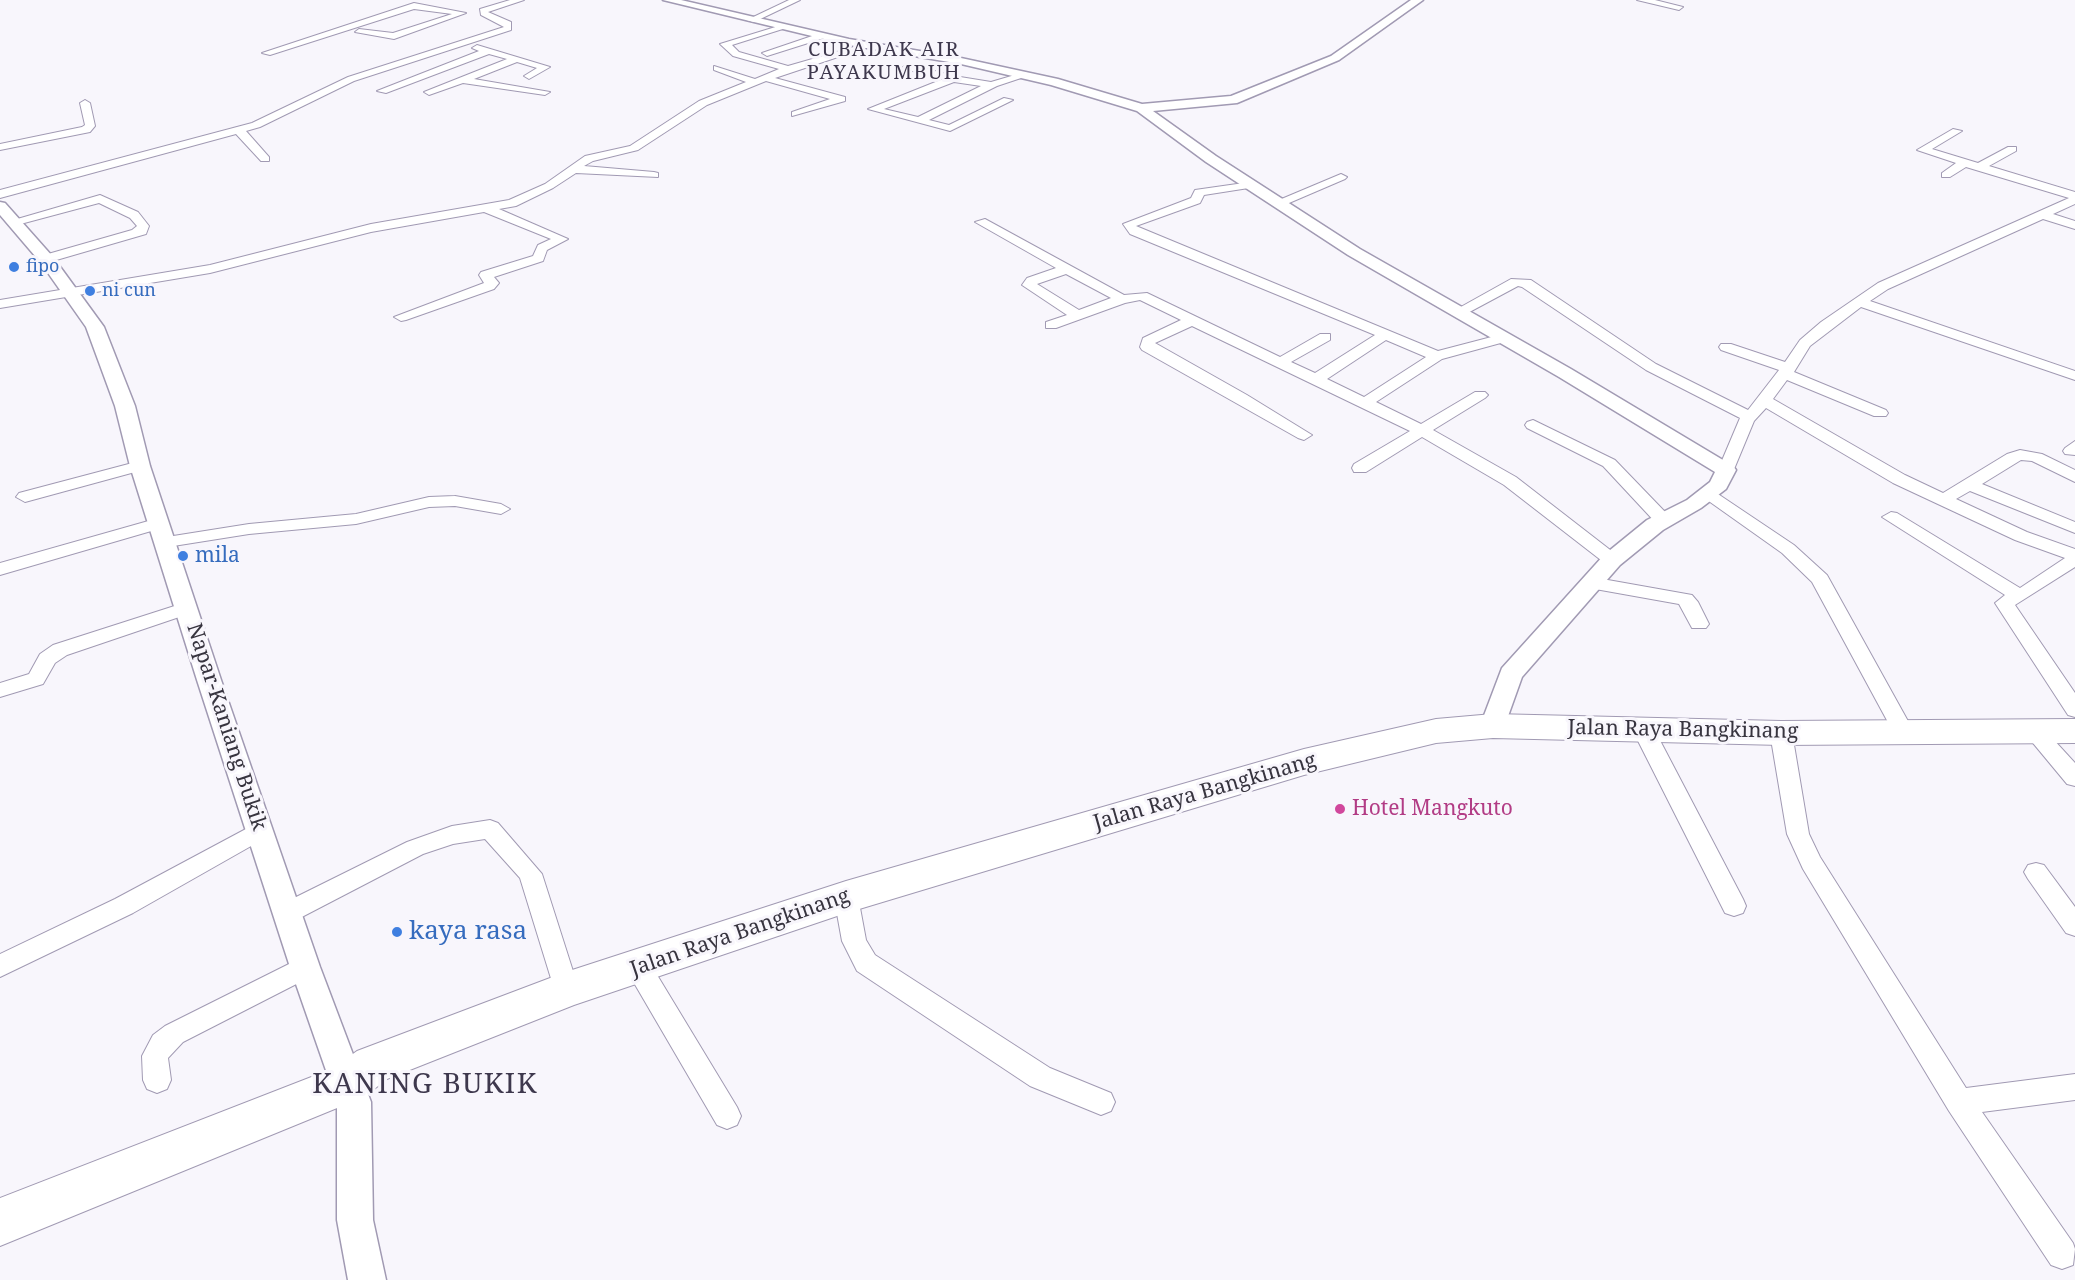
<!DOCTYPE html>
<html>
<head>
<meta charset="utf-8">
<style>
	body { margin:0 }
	canvas { display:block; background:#f8f6fc }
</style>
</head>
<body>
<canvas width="2075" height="1280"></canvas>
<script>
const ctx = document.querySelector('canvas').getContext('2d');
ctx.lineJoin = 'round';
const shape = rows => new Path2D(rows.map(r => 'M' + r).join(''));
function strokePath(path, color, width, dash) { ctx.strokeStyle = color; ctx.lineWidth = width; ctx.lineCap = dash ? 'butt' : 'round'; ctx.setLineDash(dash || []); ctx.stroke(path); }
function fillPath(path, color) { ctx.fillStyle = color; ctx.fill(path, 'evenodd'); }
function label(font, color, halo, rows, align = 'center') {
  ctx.font = font + ' "Noto Serif",serif'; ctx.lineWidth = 6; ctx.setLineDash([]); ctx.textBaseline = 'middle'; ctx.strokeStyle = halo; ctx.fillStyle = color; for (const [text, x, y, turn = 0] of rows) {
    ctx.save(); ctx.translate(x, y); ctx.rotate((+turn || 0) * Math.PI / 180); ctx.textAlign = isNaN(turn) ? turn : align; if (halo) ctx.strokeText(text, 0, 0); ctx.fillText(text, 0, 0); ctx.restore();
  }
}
const minor = shape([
	[510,0,524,0,488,12,511,22,511,30,354,81,260,127,246,131,269,157,269,161,261,161,236,134,0,198,0,190,252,123,348,77,504,27,481,15,480,9,510,0],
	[789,0,800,0,754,22,747,20,789,0],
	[1637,0,1655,0,1683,7,1679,10,1637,0],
	[414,3,466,13,394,39,355,32,359,29,393,33,452,14,414,9,270,55,262,53,414,3],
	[782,25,789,27,732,45,739,52,788,66,868,43,868,47,775,78,845,97,845,101,792,116,792,112,830,99,766,81,707,105,638,150,593,161,584,166,654,172,658,173,658,177,576,173,553,188,516,206,499,209,568,239,547,250,543,261,494,277,499,283,494,289,406,320,401,321,394,317,484,283,479,275,481,272,533,256,538,245,551,239,484,212,371,232,210,273,0,308,0,300,210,265,371,224,509,200,545,184,585,156,630,146,699,101,746,82,714,70,714,66,755,79,779,69,733,56,720,44,782,25],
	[821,33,824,34,824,38,767,56,762,53,821,33],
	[477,45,550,67,529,79,524,76,537,68,517,62,474,79,550,92,545,95,463,83,429,95,424,92,507,59,489,54,386,93,377,91,479,51,472,48,477,45],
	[908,64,954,76,991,82,1025,72,1030,75,997,86,929,120,949,125,1004,98,1013,100,950,131,868,109,943,79,905,69,903,67,908,64],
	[954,82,981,86,918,117,884,109,954,82],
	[85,100,90,103,95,126,90,132,0,150,0,144,82,127,85,125,80,103,85,100],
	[1953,129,1962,131,1932,149,1978,163,2008,147,2016,147,2016,151,1989,166,2075,192,2075,204,2053,214,2075,221,2075,229,2043,219,1888,289,1870,301,2075,371,2075,380,1861,307,1810,346,1794,372,1886,410,1888,413,1886,416,1874,416,1787,380,1773,399,1905,475,1943,493,2007,454,2020,450,2042,454,2075,470,2075,482,2032,461,2021,460,1982,484,2075,522,2075,533,1970,491,1956,499,2027,532,2075,549,2075,567,2015,605,2075,693,2075,717,2068,715,1995,603,2005,595,1882,517,1891,512,1897,513,2020,588,2065,558,2015,540,1893,483,1766,408,1754,421,1732,474,1720,474,1718,470,1740,418,1646,370,1522,287,1518,286,1462,316,1457,317,1450,313,1511,279,1531,280,1656,364,1748,410,1779,370,1721,350,1719,347,1721,344,1731,344,1785,362,1800,340,1821,322,1878,283,2069,198,1966,167,1950,177,1942,177,1942,173,1956,163,1917,150,1953,129],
	[1341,174,1347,177,1345,179,1282,206,1272,203,1341,174],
	[1251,182,1257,185,1255,187,1204,195,1200,203,1136,226,1438,351,1503,334,1508,335,1508,341,1442,359,1376,402,1421,424,1475,392,1485,392,1488,395,1485,398,1433,430,1516,477,1618,556,1621,560,1618,564,1606,564,1504,485,1422,437,1366,472,1354,472,1352,468,1354,464,1410,431,1192,326,1155,343,1247,395,1312,435,1304,440,1298,438,1142,350,1140,347,1143,338,1181,320,1140,300,1125,303,1056,328,1046,328,1046,322,1067,315,1022,285,1027,278,1056,268,975,222,985,219,1124,295,1147,293,1280,357,1320,334,1330,334,1330,340,1291,362,1315,373,1375,335,1130,234,1123,224,1191,198,1195,190,1251,182],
	[1066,274,1111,298,1079,310,1037,284,1066,274],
	[1386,340,1426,357,1364,397,1327,379,1386,340],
	[100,195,138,212,149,226,146,234,46,263,40,259,41,256,132,230,137,226,130,218,99,203,13,226,7,222,100,195],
	[1533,420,1615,460,1669,516,1672,520,1669,524,1657,524,1603,466,1527,428,1525,425,1527,422,1533,420],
	[2075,441,2075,455,2065,454,2063,451,2065,448,2075,441],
	[140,461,146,463,148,466,146,469,25,502,16,497,19,493,140,461],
	[1709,488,1794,545,1827,575,1914,732,1910,737,1903,740,1896,737,1812,582,1782,553,1703,497,1701,493,1703,489,1709,488],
	[455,496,501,504,510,509,501,514,455,506,429,507,356,524,249,534,167,547,158,542,167,537,249,524,356,514,429,497,455,496],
	[159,518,165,519,168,523,165,527,0,575,0,563,159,518],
	[1591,577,1692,595,1698,602,1709,624,1706,628,1692,628,1679,604,1584,587,1582,583,1584,579,1591,577],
	[187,602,194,604,196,608,194,612,67,655,55,663,43,684,0,697,0,683,29,674,40,654,53,645,187,602],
	[1643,721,1650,724,1654,729,1743,899,1746,906,1743,913,1734,916,1725,913,1632,729,1636,724,1643,721],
	[2035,724,2042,727,2075,763,2075,786,2067,784,2028,737,2024,732,2028,727,2035,724],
	[1781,725,1788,728,1792,733,1809,834,1820,857,1966,1088,2075,1074,2075,1100,1982,1112,2073,1243,2075,1249,2073,1265,2062,1269,2051,1265,1949,1111,1803,869,1787,834,1770,733,1774,728,1781,725],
	[490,820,498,823,542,874,579,990,575,998,566,1001,557,998,520,878,485,839,453,844,423,854,296,920,287,923,278,920,275,913,278,906,407,842,452,826,490,820],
	[259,822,267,825,270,831,267,837,133,913,0,977,0,954,115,899,259,822],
	[2036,863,2044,865,2075,907,2075,936,2066,933,2028,879,2024,872,2028,865,2036,863],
	[846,887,854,890,858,897,866,940,875,955,1050,1068,1111,1093,1115,1102,1111,1111,1101,1115,1030,1086,857,971,842,941,834,897,838,890,846,887],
	[305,956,314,959,318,967,314,975,183,1042,168,1058,171,1080,167,1089,157,1093,147,1089,143,1080,142,1056,153,1035,165,1026,305,956],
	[639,957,648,960,737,1107,741,1116,737,1125,727,1129,717,1125,630,976,626,968,630,960,639,957]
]);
const tertiary = shape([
	[663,0,681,0,849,39,961,58,1058,79,1142,104,1231,96,1331,56,1411,0,1423,0,1339,60,1237,103,1153,111,1216,156,1360,249,1571,369,1733,466,1736,470,1726,489,1701,508,1663,530,1620,565,1522,677,1502,733,1493,735,1484,733,1480,726,1502,668,1604,555,1647,520,1687,500,1710,482,1715,472,1559,377,1348,255,1206,162,1137,111,1051,85,961,64,849,45,663,0],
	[0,202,5,203,53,257,104,327,135,406,150,466,221,680,320,967,371,1102,373,1220,386,1280,348,1280,337,1220,337,1102,290,967,197,680,130,466,115,406,86,327,41,263,0,215,0,202]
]);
const trunk = shape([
	[1493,714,1781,721,2075,719,2075,743,1781,745,1493,738,1436,743,1304,775,846,913,574,1005,387,1079,364,1097,0,1246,0,1198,332,1069,357,1051,566,972,846,881,1304,749,1436,719,1493,714]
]);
const markers = [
	[14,267,6,"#3f7fe0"],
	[90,291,6,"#3f7fe0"],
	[183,556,6,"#3f7fe0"],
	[1340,809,6,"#d1479c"],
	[397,932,6,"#3f7fe0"]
];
const farShopnames = [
	["fipo",26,267],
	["ni cun",102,291]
];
const farQuarternames = [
	["CUBADAK AIR",884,50],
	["PAYAKUMBUH",884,73]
];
const shopNames = [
	["mila",195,556]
];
const streetNames = [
	["Napar-Kaniang Bukik",226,727,72],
	["Jalan Raya Bangkinang",1683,730,1],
	["Jalan Raya Bangkinang",1205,792,-16],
	["Jalan Raya Bangkinang",740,933,-19]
];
const hotelNames = [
	["Hotel Mangkuto",1352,809]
];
const nearShopnames = [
	["kaya rasa",409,932]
];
const nearQuarternames = [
	["KANING BUKIK",425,1085]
];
strokePath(minor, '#a19ab3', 2);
strokePath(tertiary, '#a19ab3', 3);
strokePath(trunk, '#a19ab3', 2);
fillPath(minor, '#fff');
fillPath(tertiary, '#fff');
fillPath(trunk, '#fff');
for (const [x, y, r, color] of markers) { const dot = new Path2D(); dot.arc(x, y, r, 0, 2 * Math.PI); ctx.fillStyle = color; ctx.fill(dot); strokePath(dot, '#f8f6fc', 2); }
label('18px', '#366cbe', '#f8f6fc', farShopnames, 'left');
ctx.letterSpacing = '1.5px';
label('20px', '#3e384d', '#f8f6fc', farQuarternames);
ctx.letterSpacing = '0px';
label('21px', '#366cbe', '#f8f6fc', shopNames, 'left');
label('21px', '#37343f', '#f8f6fc', streetNames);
label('21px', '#b23c85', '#f8f6fc', hotelNames, 'left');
label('26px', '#366cbe', '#f8f6fc', nearShopnames, 'left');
ctx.letterSpacing = '1.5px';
label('28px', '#3e384d', '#f8f6fc', nearQuarternames);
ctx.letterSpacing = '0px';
</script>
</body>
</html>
